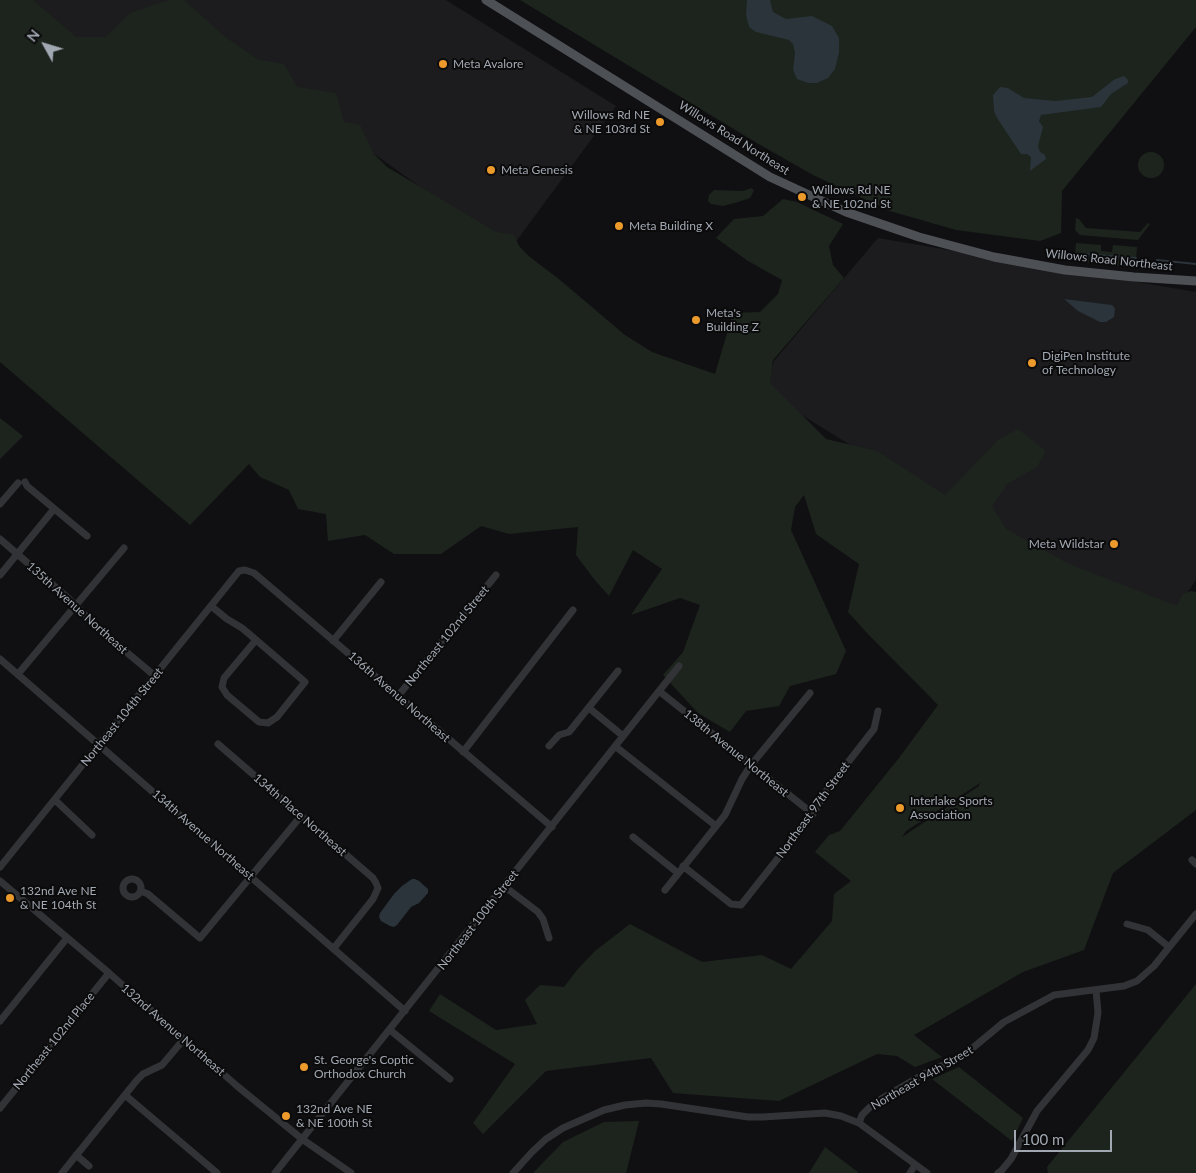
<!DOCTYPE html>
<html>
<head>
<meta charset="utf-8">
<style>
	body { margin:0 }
	#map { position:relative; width:1196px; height:1173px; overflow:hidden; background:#101012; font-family:Lato,sans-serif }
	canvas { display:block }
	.north { position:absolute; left:20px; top:20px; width:50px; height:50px; -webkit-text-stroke:4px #0b0b0c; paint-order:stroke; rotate:309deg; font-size:14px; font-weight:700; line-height:20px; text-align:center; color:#a2a8b2 }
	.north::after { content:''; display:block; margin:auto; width:18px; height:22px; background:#a2a8b2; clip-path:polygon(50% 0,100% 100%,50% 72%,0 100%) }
	.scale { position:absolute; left:1014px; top:1130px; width:98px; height:22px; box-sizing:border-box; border:2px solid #a2a8b2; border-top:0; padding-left:6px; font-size:15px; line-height:18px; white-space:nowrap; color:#a2a8b2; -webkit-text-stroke:4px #0b0b0c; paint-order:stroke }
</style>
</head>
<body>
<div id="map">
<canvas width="1196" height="1173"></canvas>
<div class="north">N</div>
<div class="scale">100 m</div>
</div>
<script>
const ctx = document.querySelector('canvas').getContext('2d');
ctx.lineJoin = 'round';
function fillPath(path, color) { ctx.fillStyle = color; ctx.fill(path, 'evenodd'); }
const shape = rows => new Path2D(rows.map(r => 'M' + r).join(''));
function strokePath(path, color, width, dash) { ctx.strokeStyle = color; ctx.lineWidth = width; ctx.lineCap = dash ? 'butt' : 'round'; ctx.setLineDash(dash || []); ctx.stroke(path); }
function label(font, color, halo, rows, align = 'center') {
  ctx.font = font + ' Lato,sans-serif'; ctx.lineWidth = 4; ctx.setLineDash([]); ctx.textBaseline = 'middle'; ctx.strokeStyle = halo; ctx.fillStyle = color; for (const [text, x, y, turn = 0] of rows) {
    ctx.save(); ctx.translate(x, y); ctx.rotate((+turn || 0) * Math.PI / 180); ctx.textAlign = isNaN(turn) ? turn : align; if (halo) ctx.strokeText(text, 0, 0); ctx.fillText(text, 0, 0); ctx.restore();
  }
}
const built = shape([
	[0,0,446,0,616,106,509,251,180,14,95,57],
	[878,238,1196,292,1196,580,1167,623,1044,565,784,404,767,384,774,361]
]);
const green = shape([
	[0,0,33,0,76,37,106,37,130,13,169,0,184,0,224,36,257,59,284,64,297,87,336,93,344,122,360,125,374,154,387,167,496,232,514,235,519,246,530,257,560,280,625,335,652,352,715,374,733,313,760,312,778,294,782,280,748,261,716,238,734,219,763,216,783,199,797,202,843,224,829,246,833,265,844,278,773,360,770,383,826,439,877,451,945,495,998,440,1018,429,1046,451,1037,467,1007,484,992,506,1006,529,1069,564,1177,606,1183,594,1191,591,1196,592,1196,810,1113,873,1084,950,1023,972,914,1035,942,1057,915,1067,897,1056,877,1054,779,1101,673,1093,651,1058,546,1071,483,1134,473,1123,515,1064,429,1011,440,994,496,1030,537,1024,525,1000,540,985,564,987,577,970,595,951,630,924,702,962,762,955,791,969,832,921,834,894,851,881,815,852,829,835,840,831,899,758,938,705,866,632,848,612,859,564,816,534,804,495,795,507,791,530,846,651,836,674,790,686,779,706,746,711,730,732,698,713,663,675,683,652,700,605,680,598,631,615,662,569,633,550,609,596,594,579,576,555,578,527,509,534,481,526,441,554,394,554,365,535,328,541,326,514,298,509,289,490,260,477,249,464,190,525,0,362],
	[980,783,979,786,902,837,906,831],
	[520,0,1196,0,1196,27,1062,191,1061,233,1040,241,956,230,890,211,813,175,757,143],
	'1138 165a13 13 0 1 1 26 0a13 13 0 1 1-26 0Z',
	[751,188,754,190,750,198,738,202,723,206,711,204,708,201,709,195,714,190,743,191],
	[1076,218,1079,219,1086,228,1140,232,1148,223,1150,224,1138,240,1080,235,1075,230],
	[1076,243,1101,245,1101,251,1112,252,1113,245,1137,247,1136,261,1129,267,1082,262,1078,259,1075,254],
	[0,418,23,436,0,459],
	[1196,984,1196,1173,1048,1173,1047,1167],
	[959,1067,1023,1118,1012,1141,932,1079],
	[639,1121,626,1173,533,1173,563,1142,604,1122],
	[825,1147,859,1173,809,1173]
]);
const water = shape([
	[747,0,770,0,773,12,786,19,812,16,832,26,839,38,839,53,835,69,828,78,817,83,808,83,797,79,793,70,795,53,793,44,789,40,756,32,749,27,746,15],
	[1124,76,1128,80,1128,83,1111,94,1101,107,1041,115,1039,121,1043,127,1038,146,1040,152,1045,155,1046,159,1030,171,1031,157,1027,154,1021,154,997,118,994,111,993,95,1000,87,1008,88,1024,98,1056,101,1092,97,1115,79],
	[1064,299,1112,305,1115,308,1114,317,1106,322,1100,322,1078,311],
	[412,879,415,879,419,881,428,889,428,893,419,903,411,907,397,925,394,927,390,926,381,921,379,917,380,913,394,894,402,886]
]);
const stream = shape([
	[1083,254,1136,258],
	[1157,260,1196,264]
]);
const minor = shape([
	[25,482,27,486,87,536],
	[0,504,18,483],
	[0,539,68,598,100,630,155,676],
	[0,575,54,509],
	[211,606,227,619,242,628,248,633,305,682,277,717,268,723,259,722,227,695,222,687,224,678,256,640],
	[333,641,381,582],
	[0,659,405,1011],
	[18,674,124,548],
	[659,691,813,814],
	[398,696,496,575],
	[589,708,623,736],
	[218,744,373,878,376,883,378,888,373,899,334,948],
	[549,746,559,735,569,732,618,671],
	[615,746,716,826],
	[463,752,573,610],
	[55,800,92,835],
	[633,837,678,873],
	[1192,860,1196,864],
	[683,866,731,904,741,905,813,814,828,788,874,729,878,711],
	[0,867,239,571,245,570,254,573,552,827],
	'123 888a9 9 0 1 1 18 0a9 9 0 1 1-18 0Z',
	[0,881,109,973,237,1086,302,1139,351,1173],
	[504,886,538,912,543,919,549,938],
	[665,890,725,815,742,779,751,765,810,693],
	[141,891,148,894,200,938,301,816],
	[1127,924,1148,930,1169,947],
	[0,1021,67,938],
	[390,1030,450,1079],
	[125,1095,217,1173],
	[0,1108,109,973],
	[859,1123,862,1115,871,1106,881,1099,924,1074,963,1056,1004,1022,1054,995,1124,986,1137,981,1154,966,1196,914],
	[76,1155,89,1166],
	[62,1173,137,1080,143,1074,162,1065,184,1039],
	[275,1173,679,666],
	[513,1173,532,1152,546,1139,563,1128,604,1110,625,1105,646,1103,661,1104,748,1117,763,1117,825,1113,841,1116,859,1123,927,1173],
	[910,1173,915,1165],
	[998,1173,1002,1170,1011,1159,1037,1111,1088,1050,1094,1038,1098,1013,1096,990]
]);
const major = shape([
	[486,0,770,177,846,212,919,237,994,257,1065,270,1134,277,1196,281]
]);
const markers = [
	[443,64,5,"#ed9a2c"],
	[660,122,5,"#ed9a2c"],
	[491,170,5,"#ed9a2c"],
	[802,197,5,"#ed9a2c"],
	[619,226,5,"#ed9a2c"],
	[696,320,5,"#ed9a2c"],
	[1032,363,5,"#ed9a2c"],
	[1114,544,5,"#ed9a2c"],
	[900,808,5,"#ed9a2c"],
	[10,898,5,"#ed9a2c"],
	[304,1067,5,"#ed9a2c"],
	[286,1116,5,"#ed9a2c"]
];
const poiNames = [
	["Meta Avalore",453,64],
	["Willows Rd NE",650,115,"right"],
	["& NE 103rd St",650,129,"right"],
	["Meta Genesis",501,170],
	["Willows Rd NE",812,190],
	["& NE 102nd St",812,204],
	["Meta Building X",629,226],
	["Meta's",706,313],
	["Building Z",706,327],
	["DigiPen Institute",1042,356],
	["of Technology",1042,370],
	["Meta Wildstar",1104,544,"right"],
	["Interlake Sports",910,801],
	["Association",910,815],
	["132nd Ave NE",20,891],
	["& NE 104th St",20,905],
	["St. George's Coptic",314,1060],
	["Orthodox Church",314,1074],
	["132nd Ave NE",296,1109],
	["& NE 100th St",296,1123]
];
const streetNames = [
	["Willows Road Northeast",734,138,32],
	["Willows Road Northeast",1109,260,6],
	["135th Avenue Northeast",77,608,42],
	["Northeast 102nd Street",447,636,-51],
	["136th Avenue Northeast",399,697,41],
	["Northeast 104th Street",122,717,-51],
	["138th Avenue Northeast",736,753,39],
	["Northeast 97th Street",813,810,-54],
	["134th Place Northeast",300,815,41],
	["134th Avenue Northeast",203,835,41],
	["Northeast 100th Street",478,920,-52],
	["132nd Avenue Northeast",173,1030,41],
	["Northeast 102nd Place",54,1041,-51],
	["Northeast 94th Street",922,1078,-30]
];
fillPath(built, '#1c1c1e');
fillPath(green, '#1d241d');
fillPath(water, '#2a343a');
strokePath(stream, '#2a343a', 2);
strokePath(minor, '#313336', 7);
strokePath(major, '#4d5055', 9);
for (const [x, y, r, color] of markers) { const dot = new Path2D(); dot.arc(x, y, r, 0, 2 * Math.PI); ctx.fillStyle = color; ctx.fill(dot); strokePath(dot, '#0b0b0c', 2); }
label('12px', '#a2a8b2', '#0b0b0c', poiNames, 'left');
label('12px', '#a2a8b2', '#0b0b0c', streetNames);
</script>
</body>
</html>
